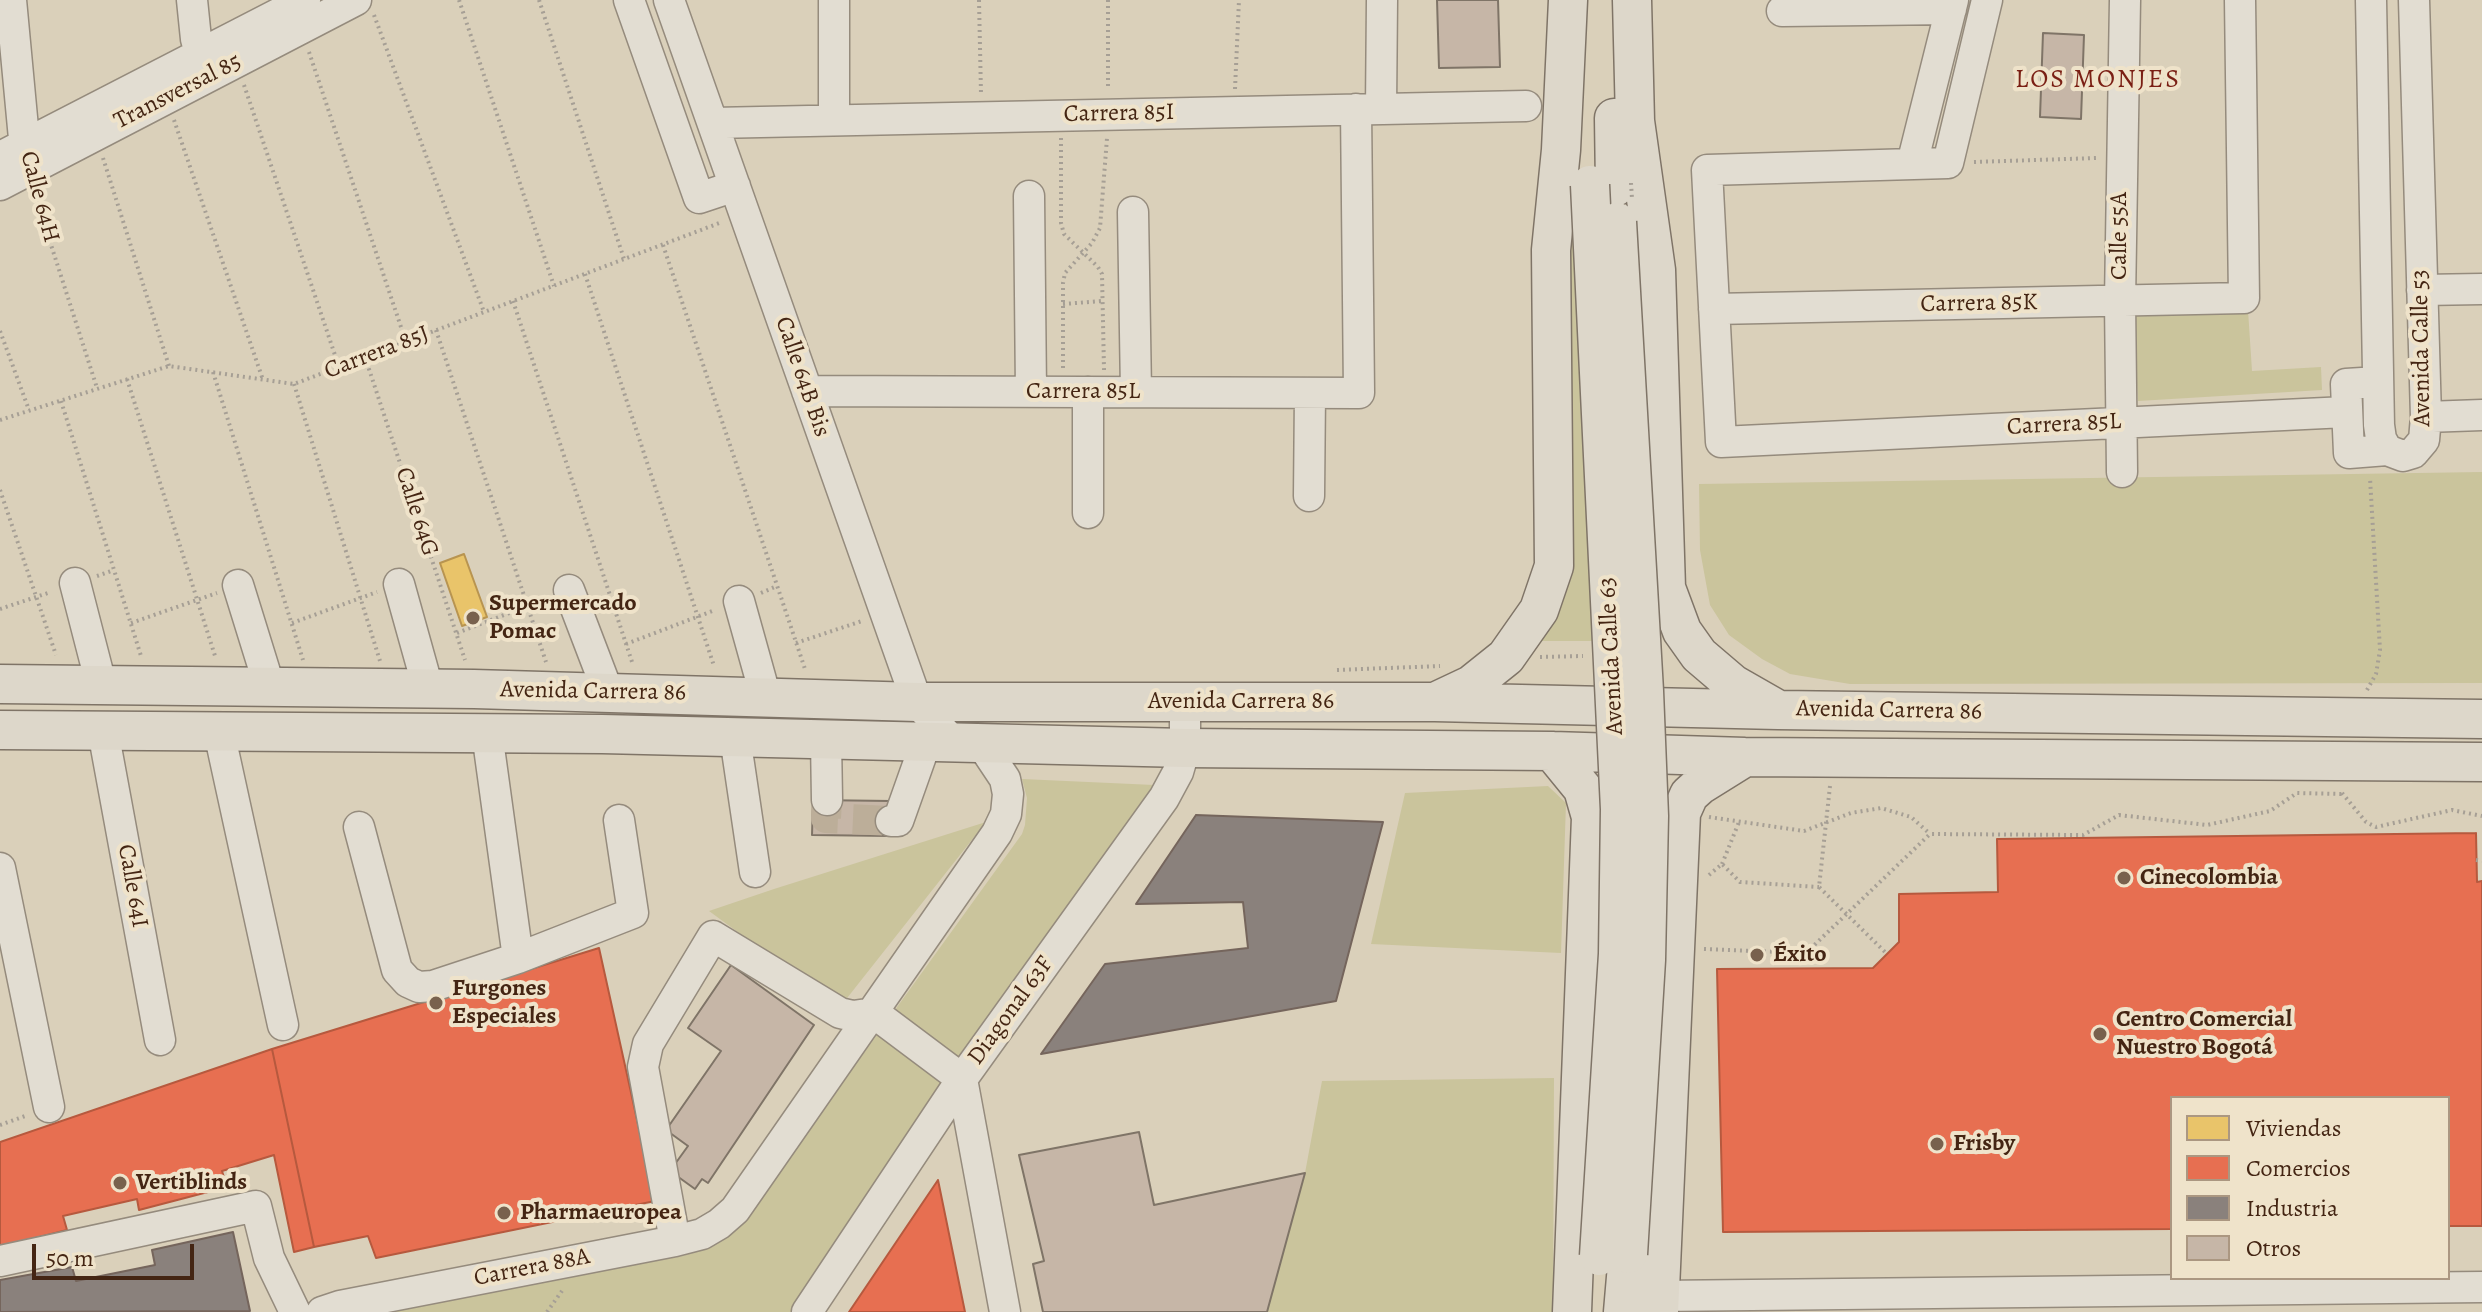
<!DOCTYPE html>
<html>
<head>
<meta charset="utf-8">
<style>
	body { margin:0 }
	#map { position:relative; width:2482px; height:1312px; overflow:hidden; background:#dad0ba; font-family:Alegreya,serif }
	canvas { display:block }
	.legend { position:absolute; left:2170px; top:1096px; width:280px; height:184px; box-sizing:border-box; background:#efe3ca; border:2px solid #ab9781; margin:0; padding:10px 14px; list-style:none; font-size:24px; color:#442513 }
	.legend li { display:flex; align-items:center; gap:16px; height:40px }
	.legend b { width:40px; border:2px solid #ab9781 }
	.scale { position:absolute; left:32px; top:1244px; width:162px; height:36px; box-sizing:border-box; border:4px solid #442513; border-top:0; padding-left:10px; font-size:24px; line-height:28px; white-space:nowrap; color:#442513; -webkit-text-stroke:6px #efe3ca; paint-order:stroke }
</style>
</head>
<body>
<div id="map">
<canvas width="2482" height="1312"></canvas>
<ul class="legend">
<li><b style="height:22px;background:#e9c46a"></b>Viviendas</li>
<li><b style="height:22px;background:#e76f51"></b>Comercios</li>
<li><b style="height:22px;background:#8a817c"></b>Industria</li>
<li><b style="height:22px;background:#c6b6a7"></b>Otros</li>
</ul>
<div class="scale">50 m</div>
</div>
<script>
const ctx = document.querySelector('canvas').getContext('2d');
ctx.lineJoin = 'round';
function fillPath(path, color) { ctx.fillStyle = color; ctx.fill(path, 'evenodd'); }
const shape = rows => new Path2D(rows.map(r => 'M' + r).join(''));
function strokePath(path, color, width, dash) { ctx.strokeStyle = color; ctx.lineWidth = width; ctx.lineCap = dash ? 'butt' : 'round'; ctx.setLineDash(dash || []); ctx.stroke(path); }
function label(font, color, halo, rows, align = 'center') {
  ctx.font = font + ' Alegreya,serif'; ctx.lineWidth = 8; ctx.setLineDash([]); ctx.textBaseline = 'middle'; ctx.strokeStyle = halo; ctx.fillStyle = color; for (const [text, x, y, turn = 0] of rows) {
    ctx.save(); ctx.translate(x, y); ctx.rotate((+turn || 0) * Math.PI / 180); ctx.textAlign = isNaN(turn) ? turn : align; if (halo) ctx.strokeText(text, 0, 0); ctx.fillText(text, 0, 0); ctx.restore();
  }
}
const green = shape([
	[1572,174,1595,641,1537,641,1564,453],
	[2248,310,2252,371,2321,367,2322,390,2138,401,2133,316],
	[2482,472,2482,683,1850,684,1790,674,1762,659,1729,635,1710,605,1700,550,1699,484],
	[1022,779,1154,785,883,1174,792,1312,384,1312,683,1256,714,1245,730,1234,744,1219,1022,834,1025,825,1027,798],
	[1548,786,1566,803,1561,953,1371,944,1405,793],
	[986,822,840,1007,709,911,774,889],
	[1554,1078,1553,1312,1267,1312,1305,1173,1322,1081]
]);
const homes = shape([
	[464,554,487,617,462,626,440,563,464,554]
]);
const shops = shape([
	[2476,833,2477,882,2482,881,2482,1226,2448,1226,2448,1098,2172,1098,2172,1229,1723,1232,1717,969,1873,968,1899,942,1899,894,1998,892,1997,839,2476,833],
	[599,948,655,1201,376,1258,368,1236,314,1247,272,1049,599,948],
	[272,1049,314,1247,294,1252,274,1155,222,1171,227,1187,139,1210,137,1199,63,1216,67,1230,0,1247,0,1142,272,1049],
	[938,1180,965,1312,849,1312,938,1180]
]);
const industry = shape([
	[1196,815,1383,822,1336,1001,1041,1054,1105,964,1248,948,1243,902,1136,904,1196,815],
	[233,1232,250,1311,0,1312,0,1280,72,1267,76,1281,155,1265,152,1250,233,1232]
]);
const building = shape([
	[1437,0,1498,0,1500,67,1439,68,1437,0],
	[2043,33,2084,35,2081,119,2040,117,2043,33],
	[813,800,891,801,891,836,812,835,813,800],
	[731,965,814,1025,708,1183,702,1179,695,1189,670,1171,688,1146,666,1130,721,1051,688,1028,731,965],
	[1139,1132,1154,1205,1305,1173,1267,1312,1043,1312,1033,1264,1044,1261,1019,1155,1139,1132]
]);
const minorTunnel = shape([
	[827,800,826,818,891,821]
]);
const path = shape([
	[459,0,554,286],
	[539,0,624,259],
	[979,0,981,94],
	[1108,0,1108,90],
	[374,15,484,312],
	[309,52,406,342],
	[244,85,339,367],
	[1235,89,1239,0],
	[174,120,263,380],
	[1061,138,1061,223,1064,234,1098,267,1102,274,1104,370],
	[103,158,169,366],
	[1974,162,2097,158],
	[35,195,97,388],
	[663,245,805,669],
	[585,274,714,666],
	[513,301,633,665],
	[1063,304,1102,301],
	[436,330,546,662],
	[0,331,29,410],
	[365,357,465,660],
	[1063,368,1063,283,1065,273,1092,243,1100,228,1107,138],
	[213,372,303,660],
	[127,379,216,659],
	[294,384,380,661],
	[61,401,141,656],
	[0,420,169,366,294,384,722,222],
	[0,490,56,655],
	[97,576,114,570],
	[761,593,777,586],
	[0,609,51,592],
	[131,623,217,593],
	[292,623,377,592],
	[457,633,546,599],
	[796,643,862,621],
	[626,644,715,610],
	[1540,657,1583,656],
	[1337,670,1440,666],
	[2367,690,2376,674,2380,650,2370,478],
	[1830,786,1819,887,1887,954],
	[2342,793,2366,822,2376,827,2452,810,2482,816],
	[1709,817,1804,831,1851,813,1881,808,1911,817,1930,834],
	[2476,860,2482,861],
	[1722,864,1739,822],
	[1709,875,1722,864,1740,882,1819,887],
	[1704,949,1806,953,1930,834,2083,835,2119,815,2207,825,2270,811,2297,793,2343,794],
	[0,1125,28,1115],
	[547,1312,564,1288]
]);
const minor = shape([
	[11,0,26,160],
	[192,0,196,39,200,54],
	[629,0,699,198,735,186],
	[669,0,917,702,953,742],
	[1987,0,1948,163,1707,170,1721,442,2346,412],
	[2371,0,2379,425,2381,439,2387,450,2403,456,2413,453,2424,440,2426,417,2414,0],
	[1782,11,1951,9],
	[1381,109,1382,0],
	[834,120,834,0],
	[713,123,1526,106],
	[0,157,305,0],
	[1912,164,1953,0],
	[0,185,356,0],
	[1029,196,1031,392],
	[1133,212,1136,392],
	[2422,290,2482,289],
	[1714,309,2244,298,2240,0],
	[2378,382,2346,384,2349,453,2387,450],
	[807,391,1359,393,1356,109],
	[1088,392,1088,513],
	[2426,417,2482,415],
	[2122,472,2120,301,2125,0],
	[1309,496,1310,393],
	[75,583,101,684],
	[399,584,428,688],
	[238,585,269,685],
	[569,590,608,692],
	[739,601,766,698],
	[103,731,160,1040],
	[219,732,283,1025],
	[487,733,518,958],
	[735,737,755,872],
	[826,740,827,800],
	[891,821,898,821,926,742],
	[359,827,397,970,408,982,419,987,433,986,518,958,633,913,619,820],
	[0,868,49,1107],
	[962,1079,1005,1312],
	[675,1241,643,1067,648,1044,713,936,840,1013,853,1016,874,1013,962,1079],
	[0,1261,256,1206,269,1258,295,1312],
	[1660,1296,2482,1287],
	[322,1312,340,1306,675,1241,702,1234,719,1224,735,1210,997,833,1006,814,1008,794,1005,779,981,743],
	[807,1312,962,1079,1164,798,1178,772,1185,748,1185,702]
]);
const major = shape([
	[1632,0,1635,121,1656,270,1666,588,1682,631,1699,655,1733,684,1775,708],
	[1614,118,1615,187],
	[0,684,474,689,917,702,1435,702,1778,710,2482,719],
	[1437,701,1471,685,1506,657,1539,610,1554,566,1551,250,1561,150,1568,0],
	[0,730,602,734,1185,748,1552,751,1745,757,2482,762],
	[1552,751,1583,789,1591,817,1572,1312],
	[1623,1312,1628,1254],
	[1659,1312,1681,813,1689,795,1700,785,1745,757]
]);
const pathBridge = shape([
	[1631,183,1632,199]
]);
const majorBridge = shape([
	[1590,185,1620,809,1618,954,1599,1256],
	[1617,222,1644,691,1649,816,1646,960,1628,1254]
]);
const markers = [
	[473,618,8,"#78614d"],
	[2124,878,8,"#78614d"],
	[1757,955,8,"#78614d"],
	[436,1003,8,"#78614d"],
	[2100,1034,8,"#78614d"],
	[1937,1144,8,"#78614d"],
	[120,1183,8,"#78614d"],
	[504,1213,8,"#78614d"]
];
const streetNames = [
	["Transversal 85",178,92,-27],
	["Carrera 85I",1119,114,-1],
	["Calle 64H",39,197,75],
	["Calle 55A",2120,236,-90],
	["Carrera 85K",1979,304,-1],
	["Avenida Calle 53",2422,348,-91],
	["Carrera 85J",377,353,-21],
	["Calle 64B Bis",802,377,71],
	["Carrera 85L",1083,392],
	["Carrera 85L",2064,425,-3],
	["Calle 64G",416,512,72],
	["Avenida Calle 63",1612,656,-93],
	["Avenida Carrera 86",593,692,1],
	["Avenida Carrera 86",1241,702],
	["Avenida Carrera 86",1889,711,1],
	["Calle 64I",132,886,80],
	["Diagonal 63F",1011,1011,-54],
	["Carrera 88A",532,1268,-11]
];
const poiNames = [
	["Supermercado",489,604],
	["Pomac",489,632],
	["Cinecolombia",2140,878],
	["Éxito",1773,955],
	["Furgones",452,989],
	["Especiales",452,1017],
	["Centro Comercial",2116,1020],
	["Nuestro Bogotá",2116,1048],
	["Frisby",1953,1144],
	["Vertiblinds",136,1183],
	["Pharmaeuropea",520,1213]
];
const neighbourhoodNames = [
	["LOS MONJES",2098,81]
];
fillPath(green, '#cac49c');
fillPath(homes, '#e9c46a');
strokePath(homes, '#b89450', 2);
fillPath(shops, '#e76f51');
strokePath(shops, '#b6593e', 2);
fillPath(industry, '#8a817c');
strokePath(industry, '#75655c', 2);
fillPath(building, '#c6b6a7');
strokePath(building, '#7f7467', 2);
strokePath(minorTunnel, '#bcae99', 30, [30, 15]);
strokePath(minor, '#958b7d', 33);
strokePath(major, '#7f7467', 41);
strokePath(path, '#a69f95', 4, [2, 4]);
strokePath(minor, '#e2ddd2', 30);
strokePath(major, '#ddd7ca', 38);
strokePath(majorBridge, '#7f7467', 41, []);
strokePath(pathBridge, '#a69f95', 4, [2, 4]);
strokePath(majorBridge, '#ddd7ca', 38);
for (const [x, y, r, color] of markers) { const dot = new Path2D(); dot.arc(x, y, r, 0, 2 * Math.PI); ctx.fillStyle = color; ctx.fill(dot); strokePath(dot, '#efe3ca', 3); }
label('24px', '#442513', '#efe3ca', streetNames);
label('bold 24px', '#442513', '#efe3ca', poiNames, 'left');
ctx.letterSpacing = '2px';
label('26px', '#7a1f14', '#efe3ca', neighbourhoodNames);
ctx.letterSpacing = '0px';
</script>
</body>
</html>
